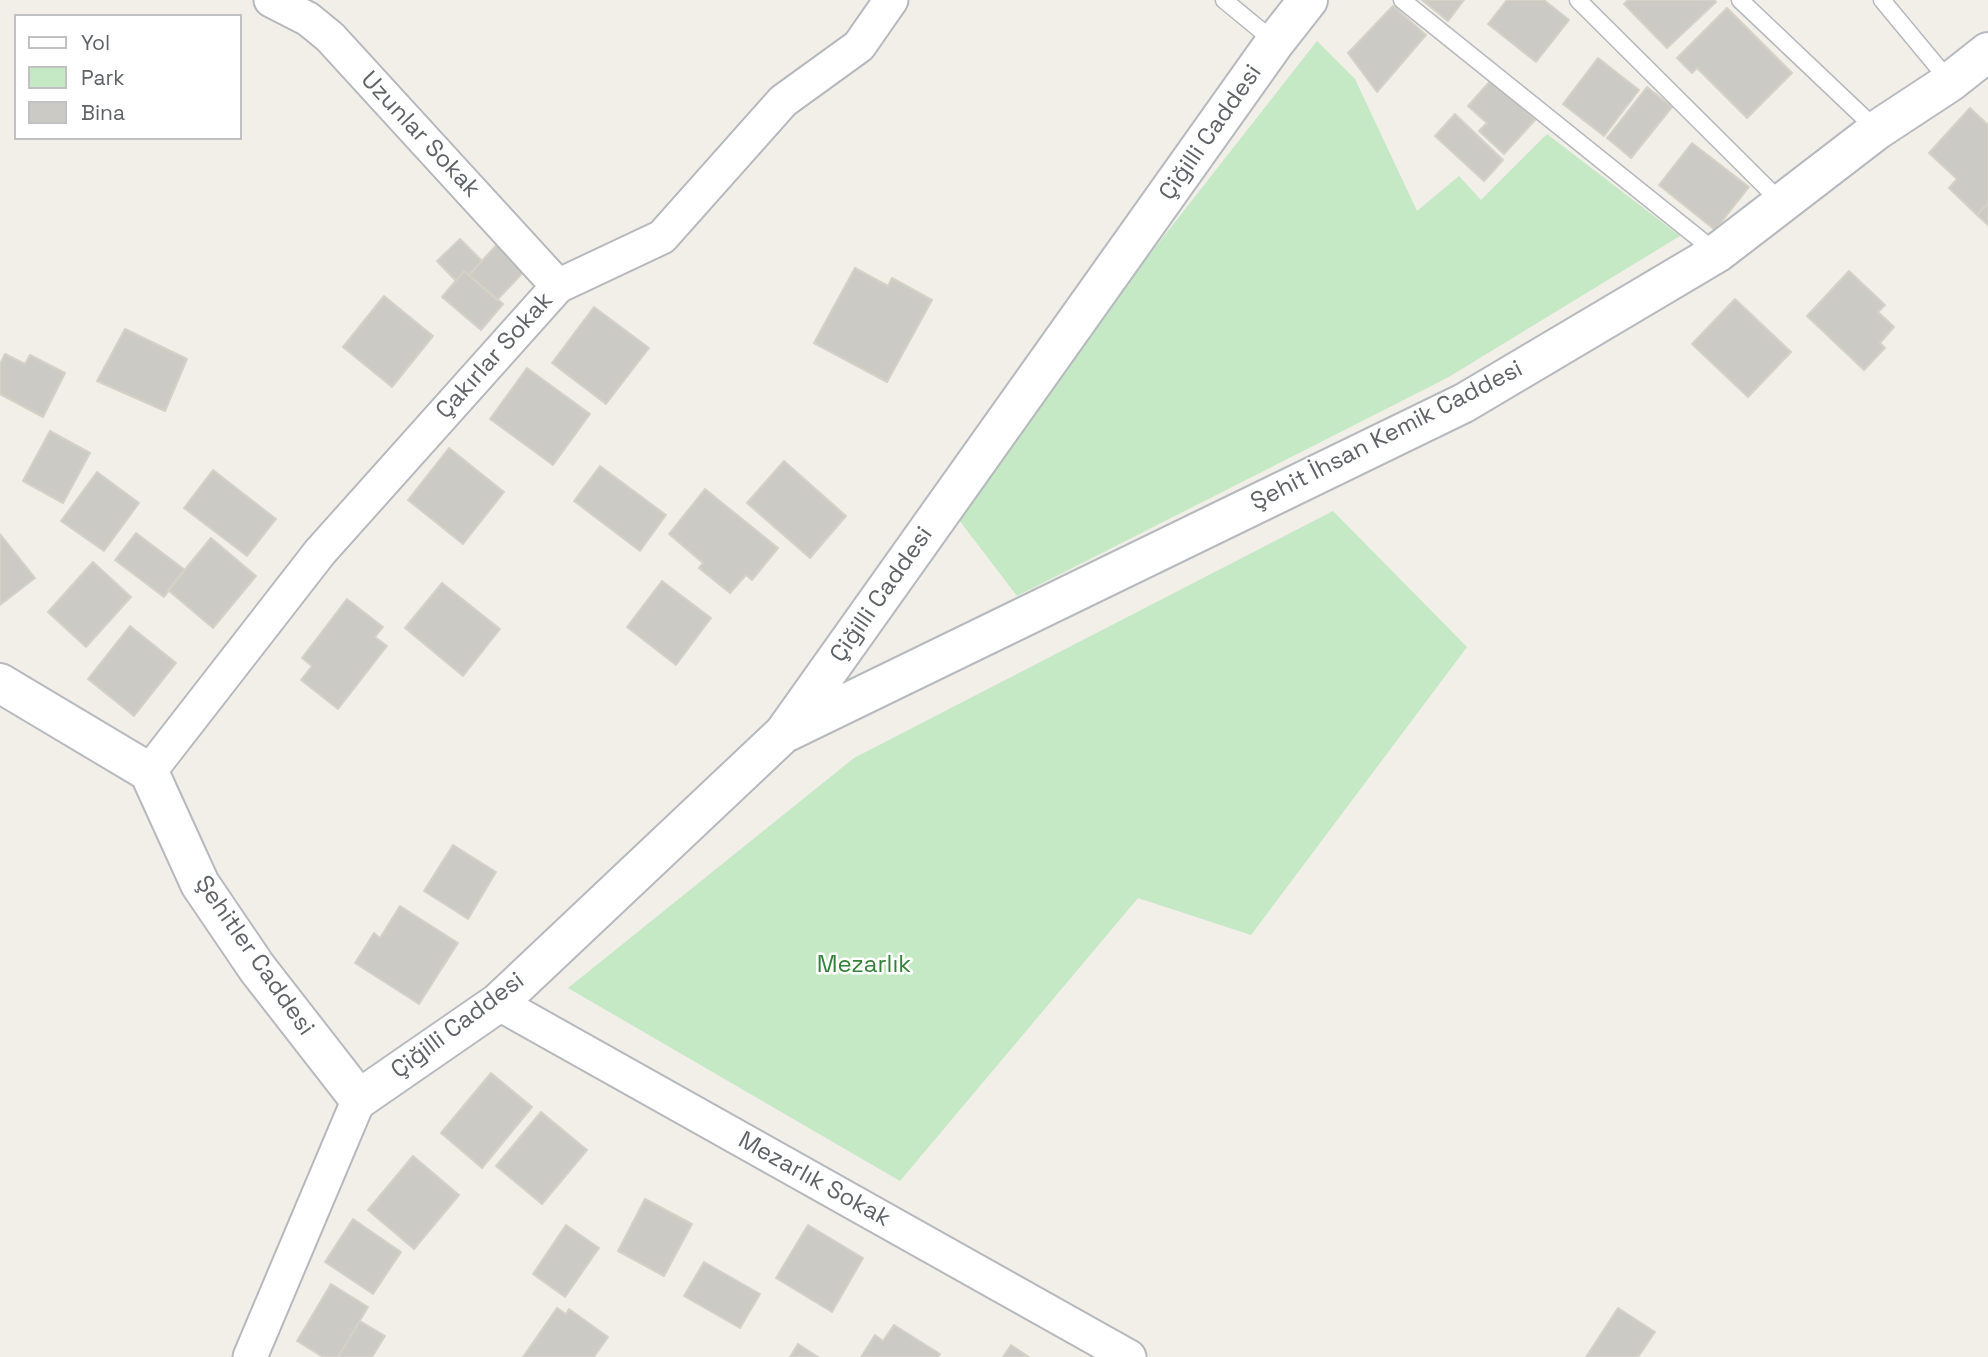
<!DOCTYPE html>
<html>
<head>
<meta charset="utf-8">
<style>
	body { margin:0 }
	#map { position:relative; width:1988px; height:1357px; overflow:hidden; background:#f1efe8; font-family:"Space Grotesk",sans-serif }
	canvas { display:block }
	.legend { position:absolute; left:14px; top:14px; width:228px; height:126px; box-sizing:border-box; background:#fff; border:2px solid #bfc1c3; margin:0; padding:9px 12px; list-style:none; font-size:21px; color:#5f6368 }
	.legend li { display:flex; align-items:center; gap:14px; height:35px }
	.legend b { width:35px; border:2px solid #bfc1c3 }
</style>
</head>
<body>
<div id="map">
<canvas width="1988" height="1357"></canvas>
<ul class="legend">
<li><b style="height:9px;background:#fff"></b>Yol</li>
<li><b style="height:19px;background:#c5e8c5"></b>Park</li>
<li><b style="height:19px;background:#cccac5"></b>Bina</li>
</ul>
</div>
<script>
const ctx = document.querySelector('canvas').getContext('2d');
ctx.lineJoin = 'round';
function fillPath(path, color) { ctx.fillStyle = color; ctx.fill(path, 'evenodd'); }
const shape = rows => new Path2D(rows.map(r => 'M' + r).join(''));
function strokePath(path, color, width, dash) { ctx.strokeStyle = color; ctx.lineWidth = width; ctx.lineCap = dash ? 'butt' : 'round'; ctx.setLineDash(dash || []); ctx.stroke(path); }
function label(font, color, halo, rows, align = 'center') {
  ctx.font = font + ' "Space Grotesk",sans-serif'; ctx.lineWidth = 5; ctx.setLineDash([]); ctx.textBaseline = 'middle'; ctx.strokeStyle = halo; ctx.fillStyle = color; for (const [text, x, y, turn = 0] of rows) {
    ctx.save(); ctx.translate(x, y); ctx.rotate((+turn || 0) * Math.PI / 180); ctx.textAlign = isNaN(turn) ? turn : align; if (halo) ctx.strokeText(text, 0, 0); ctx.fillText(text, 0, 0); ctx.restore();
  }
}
const green = shape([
	[1317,41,1355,79,1417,211,1459,176,1481,200,1547,134,1680,236,1447,378,1017,596,959,520,1088,333],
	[1333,511,1467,647,1251,935,1138,898,900,1181,568,988,854,758]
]);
const building = shape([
	[1422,0,1464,0,1448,21,1422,0],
	[1507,0,1544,0,1569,20,1536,62,1488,24,1507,0],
	[1628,0,1714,0,1716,2,1667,48,1624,4,1628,0],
	[1393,6,1426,35,1377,92,1348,53,1393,6],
	[1727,8,1792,73,1747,118,1697,68,1692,73,1677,58,1727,8],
	[1598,58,1639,90,1604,136,1563,104,1598,58],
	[1492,79,1535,120,1504,154,1479,131,1487,123,1468,106,1492,79],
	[1647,87,1672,107,1631,158,1607,138,1647,87],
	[1970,108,1988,125,1988,203,1977,215,1949,188,1957,179,1929,153,1970,108],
	[1455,114,1503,160,1484,181,1435,136,1455,114],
	[1692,143,1749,187,1715,230,1659,185,1692,143],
	[1988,203,1988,225,1977,215,1988,203],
	[504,237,532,263,497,300,469,275,504,237],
	[460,239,482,261,469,275,464,271,456,281,437,261,460,239],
	[855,268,888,286,892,278,932,300,887,382,814,343,855,268],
	[464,271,503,304,481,330,442,297,464,271],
	[1849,271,1885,305,1878,312,1894,327,1880,343,1885,348,1864,370,1807,316,1849,271],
	[384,296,433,336,392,387,343,347,384,296],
	[1735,299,1791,352,1748,397,1692,344,1735,299],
	[594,307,649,348,606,404,552,363,594,307],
	[125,329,187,359,165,411,97,381,125,329],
	[5,354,25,364,30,355,65,373,43,417,0,394,0,364,5,354],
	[527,368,590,414,553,465,490,419,527,368],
	[50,431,90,453,63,503,23,481,50,431],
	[449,448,504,492,463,544,408,500,449,448],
	[784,461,846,516,810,558,747,503,784,461],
	[600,466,666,515,640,551,574,501,600,466],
	[213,470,276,519,247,556,184,508,213,470],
	[97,472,139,503,104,551,61,521,97,472],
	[705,489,778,548,752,580,746,575,730,593,699,568,703,563,669,534,705,489],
	[136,533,185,570,164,597,115,560,136,533],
	[0,534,35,578,0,605,0,534],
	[211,538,256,576,213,628,168,590,211,538],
	[93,562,131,597,86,647,48,612,93,562],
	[662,581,711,618,676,665,627,627,662,581],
	[442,583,500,629,463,676,405,628,442,583],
	[347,599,383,627,375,637,387,646,338,709,301,680,312,666,302,658,347,599],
	[130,626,176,663,134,716,88,679,130,626],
	[453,845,496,872,468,919,424,891,453,845],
	[400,906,458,943,419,1004,355,963,374,933,380,938,400,906],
	[491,1073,532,1107,482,1168,441,1133,491,1073],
	[541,1112,587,1150,542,1204,496,1166,541,1112],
	[413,1156,459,1195,414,1249,368,1210,413,1156],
	[645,1199,692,1224,664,1276,618,1251,645,1199],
	[353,1219,401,1252,373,1294,325,1262,353,1219],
	[566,1225,599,1248,565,1297,533,1274,566,1225],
	[808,1225,863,1258,832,1312,776,1278,808,1225],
	[704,1262,760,1294,740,1328,684,1296,704,1262],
	[331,1284,368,1307,338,1357,323,1357,297,1341,331,1284],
	[557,1308,566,1314,569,1309,608,1337,594,1357,523,1357,557,1308],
	[1618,1308,1655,1332,1638,1357,1586,1357,1618,1308],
	[360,1321,385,1336,372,1357,338,1357,360,1321],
	[894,1325,940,1354,938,1357,861,1357,875,1335,883,1341,894,1325],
	[798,1344,818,1357,790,1357,798,1344],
	[1011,1345,1029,1357,1003,1357,1011,1345]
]);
const lane = shape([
	[1224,0,1275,42],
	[1402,0,1717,253],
	[1578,0,1782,203],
	[1740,0,1877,130],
	[1882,0,1950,82]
]);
const street = shape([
	[271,0,308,19,330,37,558,286],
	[149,772,320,552,558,286,662,237,783,101,859,46,891,0],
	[498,1003,1129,1357],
	[250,1357,359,1099]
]);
const secondary = shape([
	[0,683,149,772,200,884,257,968,359,1099,498,1003,784,733,1275,42,1308,0],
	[787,732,1464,403,1717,253,1877,130,1950,82,1988,52]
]);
const streetNames = [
	["Çiğilli Caddesi",1211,133,-55],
	["Uzunlar Sokak",420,135,47],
	["Çakırlar Sokak",495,356,-48],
	["Şehit İhsan Kemik Caddesi",1387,436,-27],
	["Çiğilli Caddesi",882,595,-55],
	["Şehitler Caddesi",254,956,55],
	["Çiğilli Caddesi",458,1026,-37],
	["Mezarlık Sokak",814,1180,29]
];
const parkNames = [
	["Mezarlık",864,965]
];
fillPath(green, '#c5e8c5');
fillPath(building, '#cccac5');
strokePath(building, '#d6d1c6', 2);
strokePath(lane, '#b5b8bc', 19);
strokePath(street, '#b5b8bc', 37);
strokePath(secondary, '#b6babf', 42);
strokePath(lane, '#fff', 16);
strokePath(street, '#fff', 33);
strokePath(secondary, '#fff', 38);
label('24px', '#5f6368', '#fff', streetNames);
label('24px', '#348238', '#fff', parkNames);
</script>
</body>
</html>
